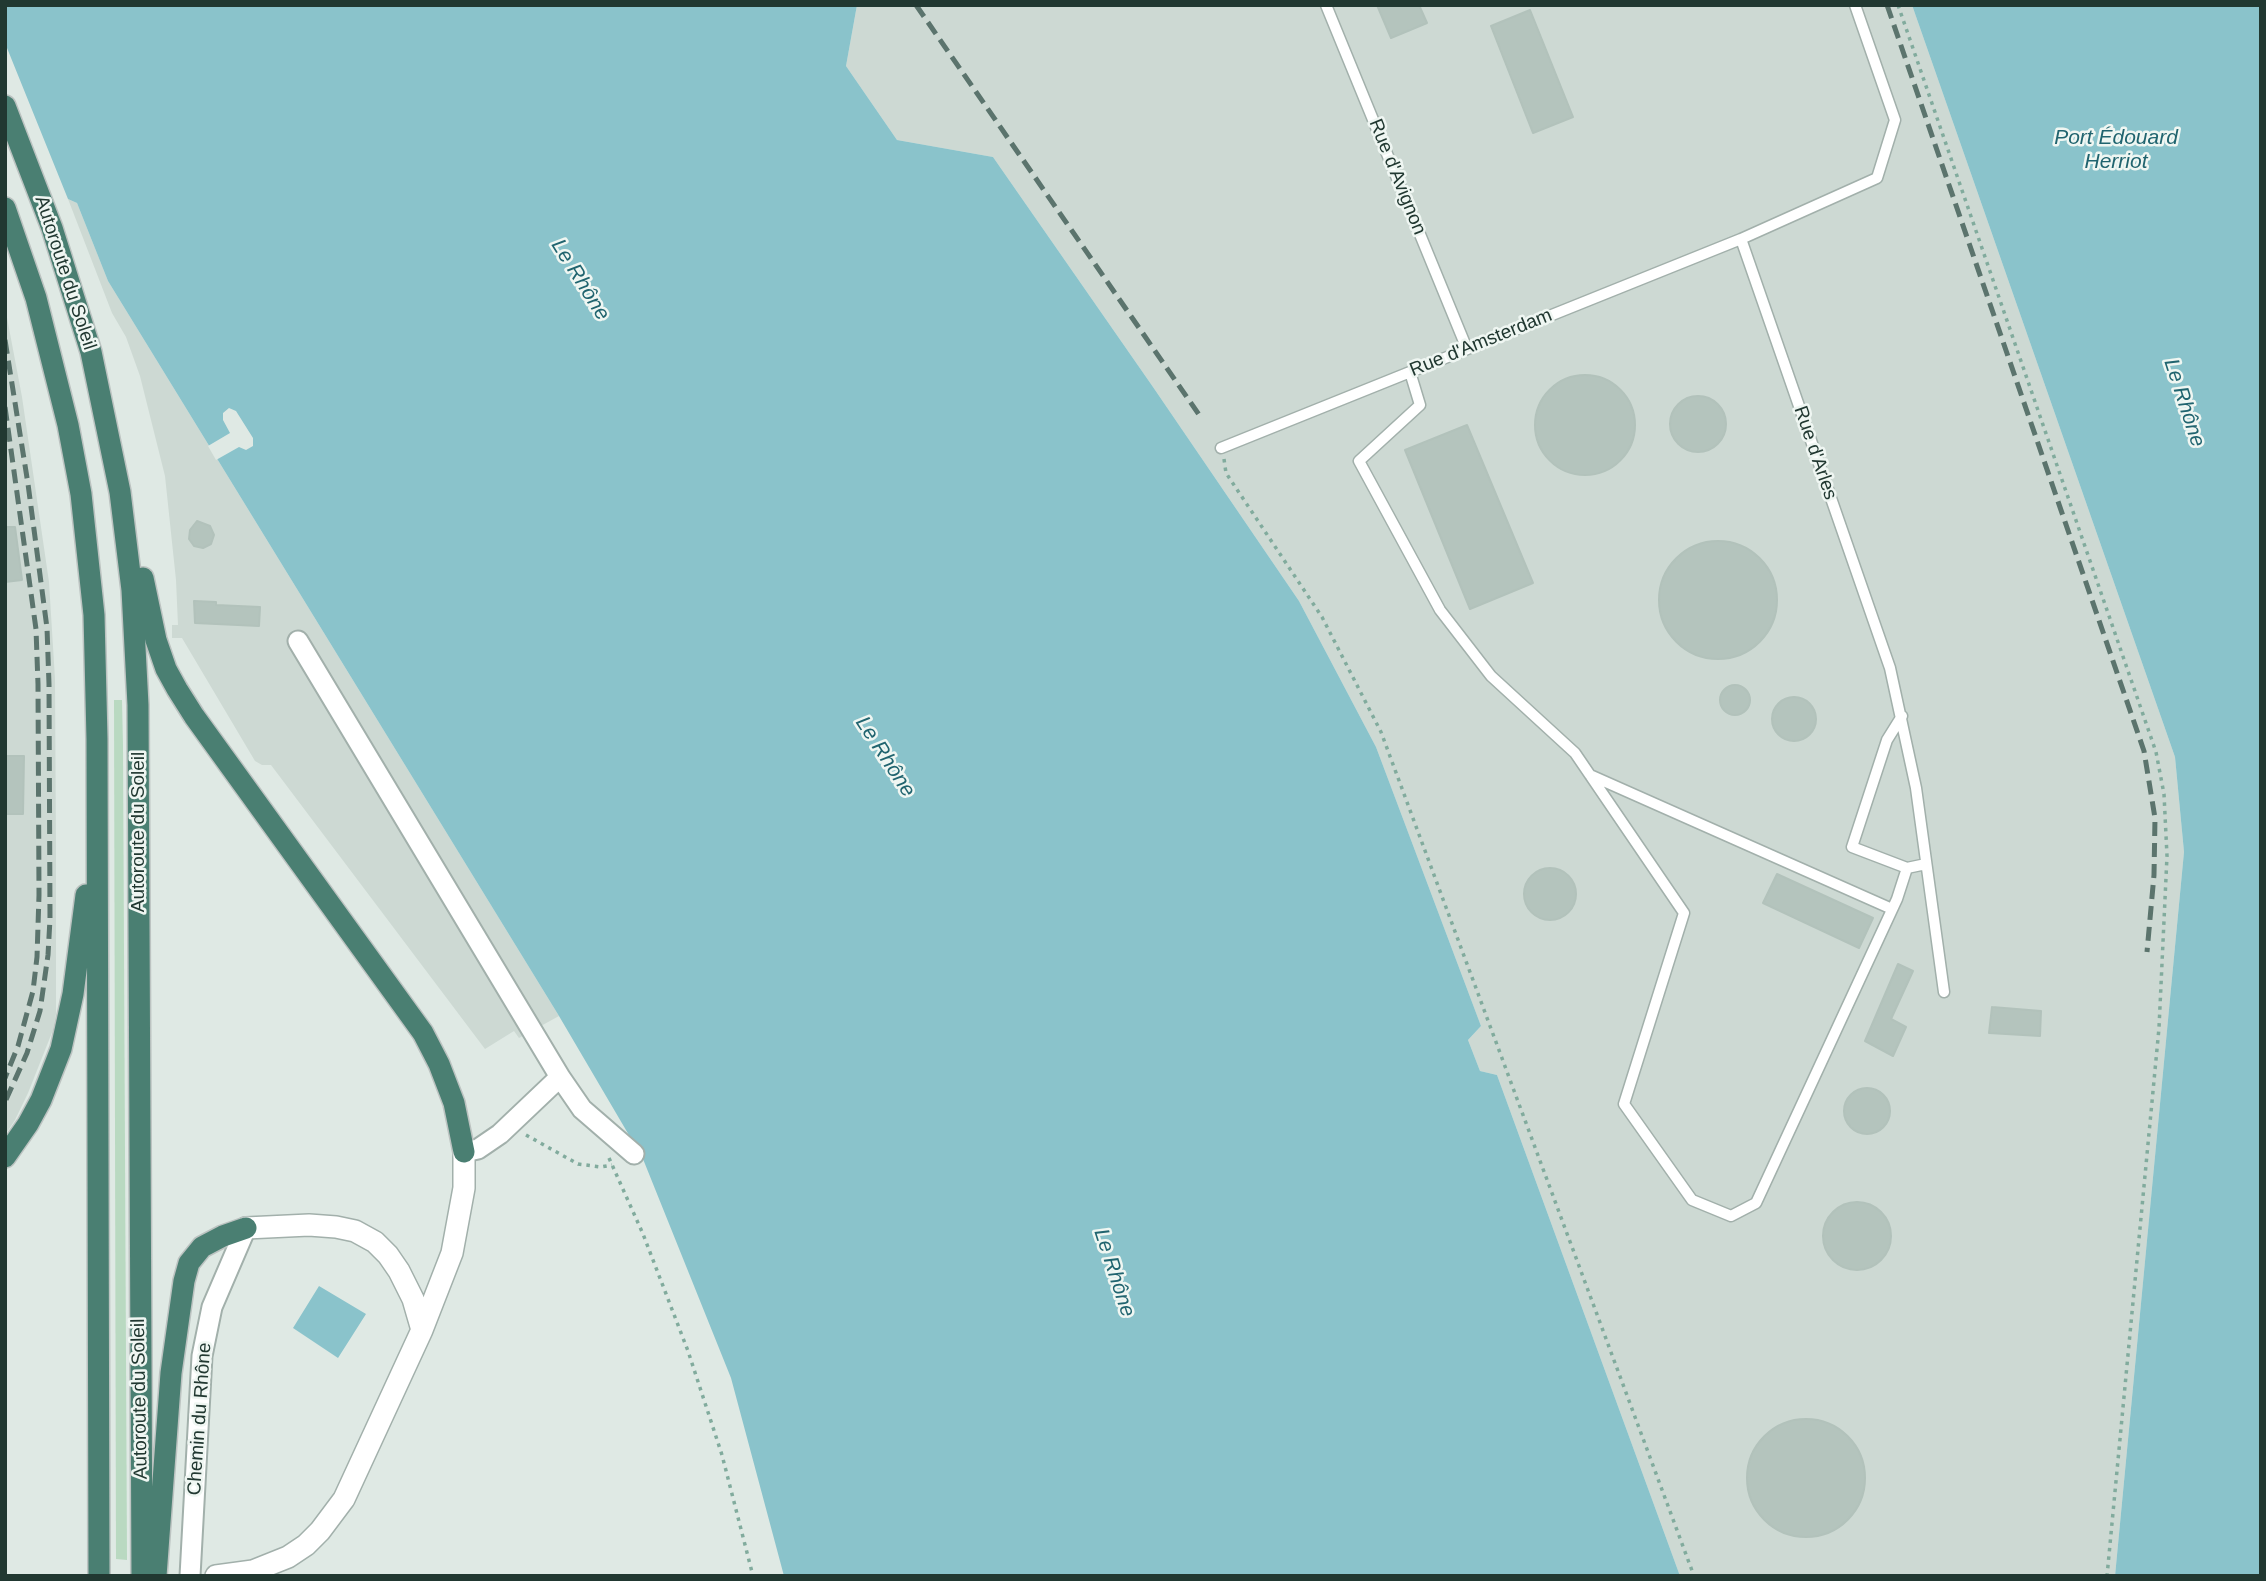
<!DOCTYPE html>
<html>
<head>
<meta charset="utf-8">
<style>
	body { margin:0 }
	#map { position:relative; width:2266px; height:1581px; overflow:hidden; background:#dfe9e4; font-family:Helvetica,sans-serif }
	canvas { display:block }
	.frame { position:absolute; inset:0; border:7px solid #213831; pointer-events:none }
</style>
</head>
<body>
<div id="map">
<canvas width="2266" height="1581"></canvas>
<div class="frame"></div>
</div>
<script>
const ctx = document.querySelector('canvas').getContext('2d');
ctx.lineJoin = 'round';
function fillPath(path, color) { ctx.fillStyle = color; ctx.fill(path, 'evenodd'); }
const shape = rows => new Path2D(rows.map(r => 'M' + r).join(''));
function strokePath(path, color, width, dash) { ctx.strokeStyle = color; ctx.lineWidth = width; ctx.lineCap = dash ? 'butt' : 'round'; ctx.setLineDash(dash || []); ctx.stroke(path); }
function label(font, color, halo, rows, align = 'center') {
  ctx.font = font + ' Helvetica,sans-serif'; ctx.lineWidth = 5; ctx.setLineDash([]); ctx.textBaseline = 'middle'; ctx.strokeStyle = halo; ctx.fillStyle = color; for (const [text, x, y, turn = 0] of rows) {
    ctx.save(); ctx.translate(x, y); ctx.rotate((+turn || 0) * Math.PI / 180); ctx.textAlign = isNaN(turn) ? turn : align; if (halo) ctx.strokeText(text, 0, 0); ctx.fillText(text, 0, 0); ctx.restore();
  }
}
const built = shape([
	[857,5,1912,5,2175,757,2184,852,2115,1576,1680,1576,1497,1075,1480,1071,1468,1040,1481,1026,1376,747,1299,601,1153,387,993,157,897,140,846,66],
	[68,199,77,203,108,281,559,1016,519,1038,514,1031,485,1049,271,765,262,765,255,761,182,638,172,638,172,625,178,625,176,580,165,476,140,376,126,337,112,313],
	[5,307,22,397,49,582,55,679,56,850,56,1014,53,1030,28,1093,15,1120,5,1135]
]);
const green = shape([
	[114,700,122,700,123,746,127,1560,116,1559]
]);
const water = shape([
	[5,5,857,5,846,66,897,140,993,157,1153,387,1299,601,1376,747,1481,1026,1468,1040,1480,1071,1497,1075,1680,1576,784,1576,731,1378,643,1159,559,1016,108,281,77,203,68,199,5,43],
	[1912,5,2261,5,2261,1576,2115,1576,2184,852,2175,757],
	[319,1286,366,1314,338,1358,293,1328]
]);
const pier = shape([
	[229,408,236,411,253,438,253,446,246,450,239,447,216,460,208,446,230,433,223,420,223,413]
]);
const building = shape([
	[1377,5,1419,5,1427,23,1391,38,1377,5],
	[1530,10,1573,117,1533,133,1491,26,1530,10],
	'1535 425a50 50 0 1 1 100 0a50 50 0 1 1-100 0Z',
	'1670 424a28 28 0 1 1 56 0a28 28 0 1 1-56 0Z',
	[1467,425,1533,583,1470,609,1405,450,1467,425],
	[197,521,210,526,214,535,211,544,203,548,194,546,189,539,190,530,197,521],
	[5,527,15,527,22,580,5,582,5,527],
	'1659 600a59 59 0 1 1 118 0a59 59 0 1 1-118 0Z',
	[194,601,216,602,216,605,260,607,259,626,195,623,194,601],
	'1720 700a15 15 0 1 1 30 0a15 15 0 1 1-30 0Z',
	'1772 719a22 22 0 1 1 44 0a22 22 0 1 1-44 0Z',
	[5,756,24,756,23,814,5,814,5,756],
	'1524 894a26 26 0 1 1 52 0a26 26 0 1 1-52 0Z',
	[1777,874,1873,918,1859,948,1763,903,1777,874],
	[1898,964,1913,971,1891,1019,1906,1027,1893,1056,1865,1041,1898,964],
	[1992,1007,2041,1011,2040,1036,1989,1033,1992,1007],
	'1844 1111a23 23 0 1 1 46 0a23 23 0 1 1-46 0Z',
	'1823 1236a34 34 0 1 1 68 0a34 34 0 1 1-68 0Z',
	'1747 1478a59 59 0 1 1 118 0a59 59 0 1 1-118 0Z'
]);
const path = shape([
	[1898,5,2156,752,2164,794,2167,856,2159,1028,2107,1576],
	[1224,459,1226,473,1322,617,1381,732,1694,1576],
	[526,1135,578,1164,601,1167,612,1165],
	[609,1158,643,1234,688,1351,722,1455,753,1576]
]);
const service = shape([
	[1326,5,1467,349],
	[1855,5,1895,120,1877,178,1741,239,1890,668,1916,788,1944,992],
	[1410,372,1420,405,1359,461,1440,610,1491,676,1575,753,1684,913,1624,1104,1692,1200,1731,1216,1756,1203,1897,899,1907,868],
	[1221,448,1741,239],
	[1902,716,1887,740,1852,847,1907,868,1926,864],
	[1590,775,1892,909]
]);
const minor = shape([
	[298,641,560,1077,500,1134,478,1149,464,1152],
	[560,1077,582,1109,634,1154],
	[190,1576,202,1356,212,1307,246,1228]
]);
const tertiary = shape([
	[246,1228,309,1225,336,1227,355,1231,375,1242,388,1255,399,1271,413,1299,422,1330],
	[216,1576,253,1571,288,1557,306,1545,320,1531,344,1499,422,1330,452,1253,464,1188,464,1152]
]);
const trunk = shape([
	[5,106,52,228,91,352,120,492,132,590,138,705,142,1576],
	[5,208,36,298,68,425,81,494,94,615,97,739,99,1576],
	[143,578,156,640,166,669,177,689,194,716,423,1033,439,1064,454,1103,464,1152],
	[5,1157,28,1124,41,1100,61,1049,73,994,86,895],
	[156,1576,171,1373,184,1281,189,1263,202,1247,223,1236,246,1228]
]);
const rail = shape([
	[916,5,1202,419],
	[1887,5,2144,751,2155,818,2154,875,2147,952],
	[5,340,28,484,47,628,49,684,50,919,48,955,40,1011,27,1053,5,1102],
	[5,407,36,629,38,684,39,895,37,957,33,991,18,1046,5,1078]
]);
const streetNames = [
	["Rue d'Avignon",1397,177,68],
	["Autoroute du Soleil",65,273,72],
	["Rue d'Amsterdam",1481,343,-22],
	["Rue d'Arles",1815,453,71],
	["Autoroute du Soleil",139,832,-90],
	["Autoroute du Soleil",140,1399,-91],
	["Chemin du Rhône",200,1419,-86]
];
const waterNames = [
	["Port Édouard",2116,138],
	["Herriot",2116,162],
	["Le Rhône",580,280,58],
	["Le Rhône",2184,403,72],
	["Le Rhône",885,757,57],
	["Le Rhône",1114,1273,72]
];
fillPath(built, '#cdd9d3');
fillPath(green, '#b9d9c1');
fillPath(water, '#8ac3cb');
fillPath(pier, '#dfe9e4');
fillPath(building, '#b4c4bd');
strokePath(building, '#b2c2bb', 2);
strokePath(service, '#a2b0ab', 13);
strokePath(minor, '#a2b0ab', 23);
strokePath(tertiary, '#a2b0ab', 24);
strokePath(trunk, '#bcc3c1', 24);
strokePath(path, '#81ab9d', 3.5, [3.5, 5]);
strokePath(service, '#fff', 10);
strokePath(minor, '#fff', 19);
strokePath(tertiary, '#fff', 21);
strokePath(trunk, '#4a7f72', 21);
strokePath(rail, '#5b746d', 5, [14, 7]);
label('19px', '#213831', '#eff6f2', streetNames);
label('italic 21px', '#20646f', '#eff6f2', waterNames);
</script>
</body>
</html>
